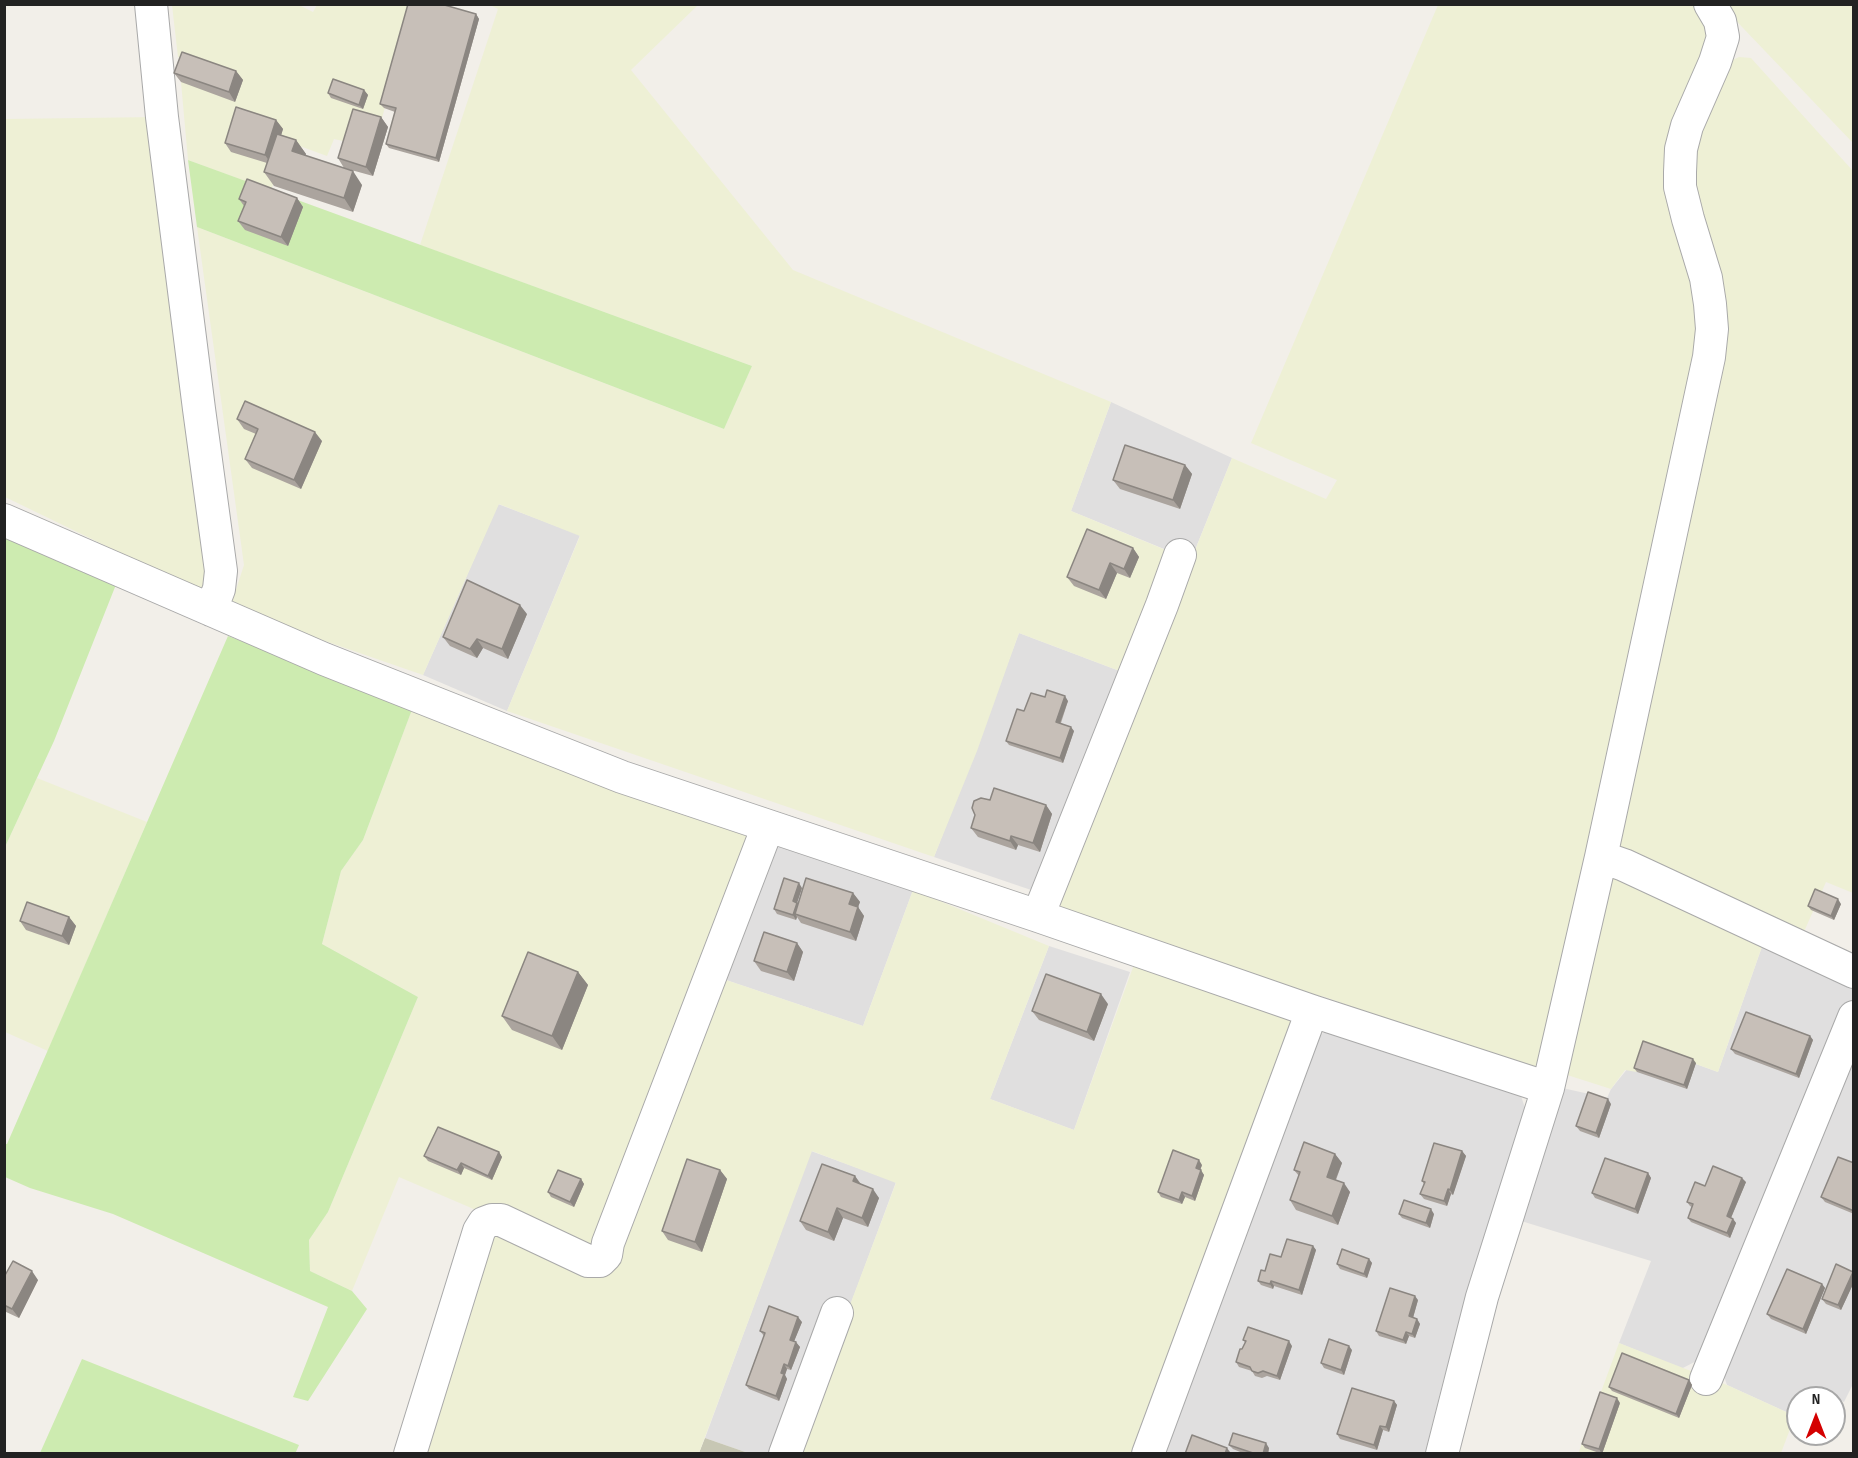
<!DOCTYPE html>
<html>
<head>
<meta charset="utf-8">
<style>
	body { margin:0 }
	#map { position:relative; width:1858px; height:1458px; overflow:hidden; background:#f2efe9; font-family:"Sofia Sans Condensed",sans-serif }
	canvas { display:block }
	.frame { position:absolute; inset:0; border:6px solid #222; pointer-events:none }
	.north { position:absolute; left:1786px; top:1386px; width:60px; height:60px; box-sizing:border-box; background:#fff; border:2px solid #a7a7a7; border-radius:50%; rotate:0deg; font-size:16px; font-weight:700; line-height:24px; text-align:center; color:#222 }
	.north::after { content:''; display:block; margin:auto; width:21px; height:27px; background:#d40000; clip-path:polygon(50% 0,100% 100%,50% 72%,0 100%) }
</style>
</head>
<body>
<div id="map">
<canvas width="1858" height="1458"></canvas>
<div class="frame"></div>
<div class="north">N</div>
</div>
<script>
const ctx = document.querySelector('canvas').getContext('2d');
ctx.lineJoin = 'round';
function fillPath(path, color) { ctx.fillStyle = color; ctx.fill(path, 'evenodd'); }
const shape = rows => new Path2D(rows.map(r => 'M' + r).join(''));
function strokePath(path, color, width, dash) { ctx.strokeStyle = color; ctx.lineWidth = width; ctx.lineCap = dash ? 'butt' : 'round'; ctx.setLineDash(dash || []); ctx.stroke(path); }
const residential = shape([
	[1111,402,1232,458,1191,560,1071,511],
	[498,504,580,535,507,711,423,675],
	[1019,633,1125,673,1037,892,934,857],
	[770,838,913,890,863,1026,717,977],
	[1765,938,1853,978,1854,1382,1844,1402,1808,1388,1803,1398,1798,1398,1798,1410,1795,1416,1727,1385,1720,1365,1706,1356,1681,1369,1619,1343,1651,1261,1518,1220,1558,1087,1607,1098,1611,1089,1646,1046,1718,1072],
	[1049,946,1130,972,1074,1130,990,1099],
	[1332,1028,1520,1093,1526,1111,1485,1250,1444,1378,1425,1453,1160,1454,1311,1040],
	[811,1151,896,1182,846,1317,778,1453,748,1453,705,1438]
]);
const construction = shape([
	[705,1438,748,1453,699,1453]
]);
const farmland = shape([
	[172,5,299,5,313,12,317,5,413,5,382,118,359,113,352,143,334,139,327,156,286,141,271,191,188,160,181,82,188,61,178,57],
	[490,5,698,5,631,70,793,270,1111,402,1071,511,1173,553,1125,673,1019,633,977,751,934,857,507,711,580,536,499,504,423,675,230,608,244,565,197,227,724,429,752,366,420,245,498,9],
	[1438,5,1700,5,1713,32,1671,145,1697,284,1698,360,1540,1074,1322,996,1147,1453,794,1453,896,1183,812,1151,699,1453,424,1453,483,1213,399,1177,352,1291,310,1271,309,1240,328,1212,418,997,322,944,341,871,363,840,413,707,752,834,717,977,863,1026,913,890,1049,946,990,1099,1074,1130,1144,937,1052,907,1232,458,1326,499,1337,480,1251,443],
	[1721,5,1853,5,1853,144,1853,143],
	[1739,57,1751,58,1853,171,1853,893,1826,882,1803,934,1609,850,1714,379,1692,145,1726,63],
	[159,117,214,570,199,591,5,497,4,119],
	[37,778,147,822,48,1051,5,1032,5,847],
	[1612,876,1765,938,1718,1072,1646,1046,1637,1072,1625,1070,1611,1089,1561,1073],
	[1619,1343,1727,1385,1795,1416,1781,1453,1578,1454]
]);
const grass = shape([
	[188,160,752,366,724,429,197,227],
	[5,529,117,582,54,741,5,847],
	[228,636,413,707,363,840,341,871,322,944,418,997,328,1212,309,1240,310,1271,352,1291,367,1309,308,1401,293,1397,328,1307,113,1214,30,1188,5,1177,5,1144,7,1144],
	[82,1359,299,1445,295,1454,40,1453]
]);
const minor = shape([
	[151,4,162,117,199,409,221,571,219,589,211,610],
	[4,520,324,659,622,777,1038,916,1312,1011,1548,1088],
	[1601,857,1624,865,1854,972],
	[1038,916,1162,605,1180,555],
	[1706,1379,1854,1017],
	[410,1454,479,1231,484,1223,492,1220,501,1220,588,1261,600,1261,606,1255,608,1243,768,826],
	[785,1454,837,1313],
	[1148,1454,1312,1011],
	[1442,1454,1482,1297,1548,1088,1601,857,1709,357,1712,329,1710,304,1706,278,1688,219,1680,187,1680,172,1681,149,1687,126,1715,62,1723,37,1720,21,1710,4]
]);
const wall = shape([
	[476,14,479,19,439,162,389,148,386,144,395,112,384,108,380,104],
	[236,71,243,80,235,102,181,82,174,73],
	[364,90,368,95,363,109,331,98,328,93],
	[381,117,388,127,373,176,344,168,338,158],
	[276,120,283,129,281,135,296,140,306,154,305,156,362,185,353,212,274,186,264,172,267,163,231,152,225,143],
	[297,198,303,207,288,246,245,230,238,221,244,206,239,199],
	[237,419,322,441,301,489,252,468,245,459,256,434,244,429],
	[1185,465,1192,474,1180,509,1120,489,1113,480],
	[1133,548,1139,557,1130,578,1117,573,1106,599,1074,586,1067,577],
	[527,614,508,659,483,648,477,658,450,646,443,637],
	[1045,697,1068,701,1061,723,1074,731,1063,763,1009,745,1006,741,1024,711],
	[990,800,1046,805,1052,814,1040,852,1018,845,1016,850,978,837,971,828],
	[802,888,797,903,798,904,853,893,860,902,858,907,864,916,856,941,801,923,797,917,796,920,777,914,774,909],
	[1841,904,1834,920,1811,910,1808,906],
	[69,917,76,926,69,945,26,930,20,921],
	[797,943,803,952,794,981,761,971,754,961],
	[578,972,588,985,562,1050,512,1030,502,1016],
	[1108,1004,1094,1041,1039,1020,1032,1011],
	[1810,1036,1813,1040,1799,1078,1735,1054,1731,1049],
	[1696,1063,1687,1089,1637,1072,1634,1068],
	[1611,1104,1599,1138,1580,1131,1576,1126],
	[1462,1151,1466,1156,1453,1195,1451,1194,1447,1206,1424,1199,1420,1194,1424,1184,1422,1181],
	[499,1152,502,1157,492,1180,464,1168,461,1175,428,1161,424,1156],
	[1335,1154,1342,1163,1336,1180,1350,1192,1338,1225,1296,1210,1290,1200,1299,1176,1294,1170],
	[1854,1163,1854,1214,1825,1202,1821,1197],
	[1202,1165,1200,1170,1204,1175,1195,1201,1185,1197,1182,1204,1161,1197,1158,1192],
	[720,1170,727,1179,702,1252,668,1240,662,1231],
	[1648,1173,1651,1178,1638,1214,1595,1198,1592,1193],
	[855,1176,861,1184,879,1198,868,1227,843,1218,834,1241,806,1230,800,1221],
	[581,1179,584,1184,574,1207,551,1197,548,1192],
	[1746,1182,1731,1218,1733,1219,1736,1223,1730,1238,1691,1222,1688,1218,1692,1207,1690,1206,1687,1202,1705,1186],
	[1399,1214,1434,1214,1430,1228,1402,1218],
	[1313,1246,1316,1250,1302,1295,1274,1286,1273,1289,1261,1285,1258,1281,1265,1271,1281,1257],
	[1369,1259,1372,1263,1367,1278,1340,1269,1337,1264],
	[1853,1272,1854,1282,1841,1310,1826,1304,1822,1299],
	[4,1277,38,1280,19,1318,4,1311],
	[1822,1284,1825,1288,1806,1334,1771,1319,1767,1314],
	[1418,1300,1413,1318,1417,1319,1420,1324,1415,1338,1409,1336,1406,1344,1379,1336,1376,1331],
	[802,1322,794,1341,800,1347,791,1370,787,1369,785,1375,787,1379,779,1401,749,1389,746,1385,764,1336,760,1331],
	[1243,1340,1292,1346,1280,1380,1267,1376,1262,1378,1255,1376,1252,1371,1239,1367,1236,1362,1245,1342],
	[1352,1350,1344,1375,1324,1368,1321,1363],
	[1689,1380,1692,1385,1679,1418,1612,1391,1609,1387],
	[1394,1401,1397,1405,1389,1432,1383,1430,1377,1450,1340,1439,1337,1434],
	[1620,1403,1602,1454,1585,1448,1582,1444],
	[1229,1445,1269,1448,1268,1454,1245,1454,1233,1449]
]);
const shadedWall = shape([
	[476,14,479,19,439,162,436,158],
	[236,71,243,80,235,102,229,92],
	[364,90,368,95,363,109,359,105],
	[381,117,388,127,373,176,366,167],
	[276,120,283,129,272,165,265,155],
	[296,140,306,154,302,165,292,151],
	[353,171,362,185,353,212,344,198],
	[297,198,303,207,288,246,281,237],
	[315,432,322,441,301,489,294,480],
	[1185,465,1192,474,1180,509,1173,500],
	[1133,548,1139,557,1130,578,1124,569],
	[1110,563,1117,573,1106,599,1099,590],
	[520,605,527,614,508,659,502,649],
	[477,639,483,648,477,658,470,649],
	[1065,696,1068,701,1059,726,1056,722],
	[1071,727,1074,731,1063,763,1060,758],
	[1046,805,1052,814,1040,852,1033,843],
	[1011,836,1018,845,1016,850,1010,841],
	[799,883,802,888,797,903,800,907,795,914,797,917,796,920,793,915,793,901],
	[853,893,860,902,858,907,864,916,856,941,850,932,849,904],
	[1838,899,1841,904,1834,920,1831,916],
	[69,917,76,926,69,945,62,936],
	[797,943,803,952,794,981,787,972],
	[578,972,588,985,562,1050,552,1036],
	[1101,994,1108,1004,1094,1041,1087,1032],
	[1810,1036,1813,1040,1799,1078,1796,1074],
	[1693,1059,1696,1063,1687,1089,1684,1085],
	[1608,1099,1611,1104,1599,1138,1596,1133],
	[1462,1151,1466,1156,1453,1195,1450,1190],
	[499,1152,502,1157,492,1180,488,1176],
	[1335,1154,1342,1163,1333,1186,1327,1177],
	[1199,1160,1202,1165,1199,1173,1196,1168],
	[461,1163,464,1168,461,1175,457,1170],
	[720,1170,727,1179,702,1252,695,1242],
	[1201,1170,1204,1175,1195,1201,1192,1196],
	[1648,1173,1651,1178,1638,1214,1635,1209],
	[855,1176,861,1185,853,1181],
	[1742,1178,1746,1182,1730,1220,1727,1216],
	[581,1179,584,1184,574,1207,570,1202],
	[1344,1183,1350,1192,1338,1225,1332,1216],
	[873,1189,879,1198,868,1227,862,1218],
	[1448,1189,1451,1194,1447,1206,1444,1201],
	[1182,1192,1185,1197,1182,1204,1179,1200],
	[837,1208,843,1218,834,1241,828,1232],
	[1431,1209,1434,1214,1430,1228,1426,1223],
	[1733,1219,1736,1223,1730,1238,1727,1233],
	[1313,1246,1316,1250,1302,1295,1299,1290],
	[1369,1259,1372,1263,1367,1278,1364,1274],
	[32,1271,38,1280,19,1318,12,1309],
	[1853,1272,1854,1282,1841,1310,1838,1305],
	[1271,1281,1274,1286,1273,1289,1270,1284],
	[1822,1284,1825,1288,1806,1334,1803,1329],
	[1415,1296,1418,1300,1412,1321,1409,1316],
	[798,1317,802,1322,793,1344,790,1340],
	[1417,1319,1420,1324,1415,1338,1412,1334],
	[1406,1332,1409,1336,1406,1344,1403,1340],
	[1289,1341,1292,1346,1280,1380,1277,1376],
	[796,1342,800,1347,791,1370,788,1366],
	[1349,1346,1352,1350,1344,1375,1341,1370],
	[784,1364,787,1369,785,1375,787,1379,779,1401,776,1396,781,1373],
	[1689,1380,1692,1385,1679,1418,1676,1414],
	[1617,1398,1620,1403,1602,1454,1599,1449],
	[1394,1401,1397,1405,1389,1432,1386,1427],
	[1380,1426,1383,1430,1377,1450,1374,1445],
	[1266,1443,1269,1448,1268,1454,1263,1454],
	[1227,1448,1230,1452,1230,1454,1225,1454]
]);
const building = shape([
	[408,4,441,4,476,14,436,158,386,144,396,108,380,104,408,4],
	[182,52,236,71,229,92,174,73,182,52],
	[333,79,364,90,359,105,328,93,333,79],
	[236,107,276,120,265,155,225,143,236,107],
	[353,109,381,117,366,167,338,158,353,109],
	[277,134,296,140,292,151,353,171,344,198,264,172,277,134],
	[247,179,297,198,281,237,238,221,246,202,239,199,247,179],
	[245,401,315,432,294,480,245,459,258,429,237,419,245,401],
	[1125,445,1185,465,1173,500,1113,480,1125,445],
	[1087,529,1133,548,1124,569,1110,563,1099,590,1067,577,1087,529],
	[467,580,520,605,502,649,477,639,470,649,443,637,467,580],
	[1047,690,1065,696,1056,722,1071,727,1060,758,1006,741,1017,709,1024,711,1031,693,1045,697,1047,690],
	[994,788,1046,805,1033,843,1011,836,1010,841,971,828,975,815,972,808,974,801,981,798,990,800,994,788],
	[784,878,799,883,793,901,797,903,793,915,774,909,784,878],
	[806,878,853,893,849,904,858,907,850,932,795,914,806,878],
	[1815,889,1838,899,1831,916,1808,906,1815,889],
	[27,902,69,917,62,936,20,921,27,902],
	[764,932,797,943,787,972,754,961,764,932],
	[528,952,578,972,552,1036,502,1016,528,952],
	[1046,974,1101,994,1087,1032,1032,1011,1046,974],
	[1746,1012,1810,1036,1796,1074,1731,1049,1746,1012],
	[1643,1041,1693,1059,1684,1085,1634,1068,1643,1041],
	[1588,1092,1608,1099,1596,1133,1576,1126,1588,1092],
	[438,1127,499,1152,488,1176,461,1163,457,1170,424,1156,438,1127],
	[1304,1142,1335,1154,1327,1177,1344,1183,1332,1216,1290,1200,1300,1172,1294,1170,1304,1142],
	[1434,1143,1462,1151,1450,1190,1448,1189,1444,1201,1420,1194,1425,1182,1422,1181,1434,1143],
	[1173,1150,1199,1160,1196,1168,1201,1170,1192,1196,1182,1192,1179,1200,1158,1192,1173,1150],
	[1838,1157,1854,1163,1854,1211,1821,1197,1838,1157],
	[1605,1158,1648,1173,1635,1209,1592,1193,1605,1158],
	[687,1159,720,1170,695,1242,662,1231,687,1159],
	[822,1164,855,1176,853,1181,873,1189,862,1218,837,1208,828,1232,800,1221,822,1164],
	[1713,1166,1742,1178,1727,1216,1733,1219,1727,1233,1688,1218,1693,1204,1687,1202,1695,1182,1705,1186,1713,1166],
	[558,1170,581,1179,570,1202,548,1192,558,1170],
	[1404,1200,1431,1209,1426,1223,1399,1214,1404,1200],
	[1287,1239,1313,1246,1299,1290,1271,1281,1270,1284,1258,1281,1261,1270,1265,1271,1270,1254,1281,1257,1287,1239],
	[1342,1249,1369,1259,1364,1274,1337,1264,1342,1249],
	[13,1261,32,1271,12,1309,4,1305,4,1277,13,1261],
	[1836,1264,1853,1272,1838,1305,1822,1299,1836,1264],
	[1787,1269,1822,1284,1803,1329,1767,1314,1787,1269],
	[1390,1288,1415,1296,1409,1316,1417,1319,1412,1334,1406,1332,1403,1340,1376,1331,1390,1288],
	[769,1306,798,1317,790,1340,796,1342,788,1366,784,1364,781,1373,784,1374,776,1396,746,1385,765,1333,760,1331,769,1306],
	[1248,1327,1289,1341,1277,1376,1263,1371,1258,1373,1252,1371,1250,1367,1236,1362,1240,1349,1242,1349,1246,1341,1243,1340,1248,1327],
	[1329,1339,1349,1346,1341,1370,1321,1363,1329,1339],
	[1622,1353,1689,1380,1676,1414,1609,1387,1622,1353],
	[1352,1388,1394,1401,1386,1427,1380,1426,1374,1445,1337,1434,1352,1388],
	[1600,1392,1617,1398,1599,1449,1582,1444,1600,1392],
	[1233,1433,1266,1443,1263,1454,1256,1454,1229,1445,1233,1433],
	[1192,1435,1227,1448,1225,1454,1185,1454,1192,1435]
]);
fillPath(residential, '#e0dfdf');
fillPath(construction, '#c7c7b4');
fillPath(farmland, '#eef0d5');
fillPath(grass, '#cdebb0');
strokePath(minor, '#a9a9a9', 34);
strokePath(minor, '#fff', 32);
fillPath(wall, '#aba49e');
fillPath(shadedWall, '#8b8681');
fillPath(building, '#c7bfb8');
strokePath(building, '#8b8681', 1.5);
</script>
</body>
</html>
